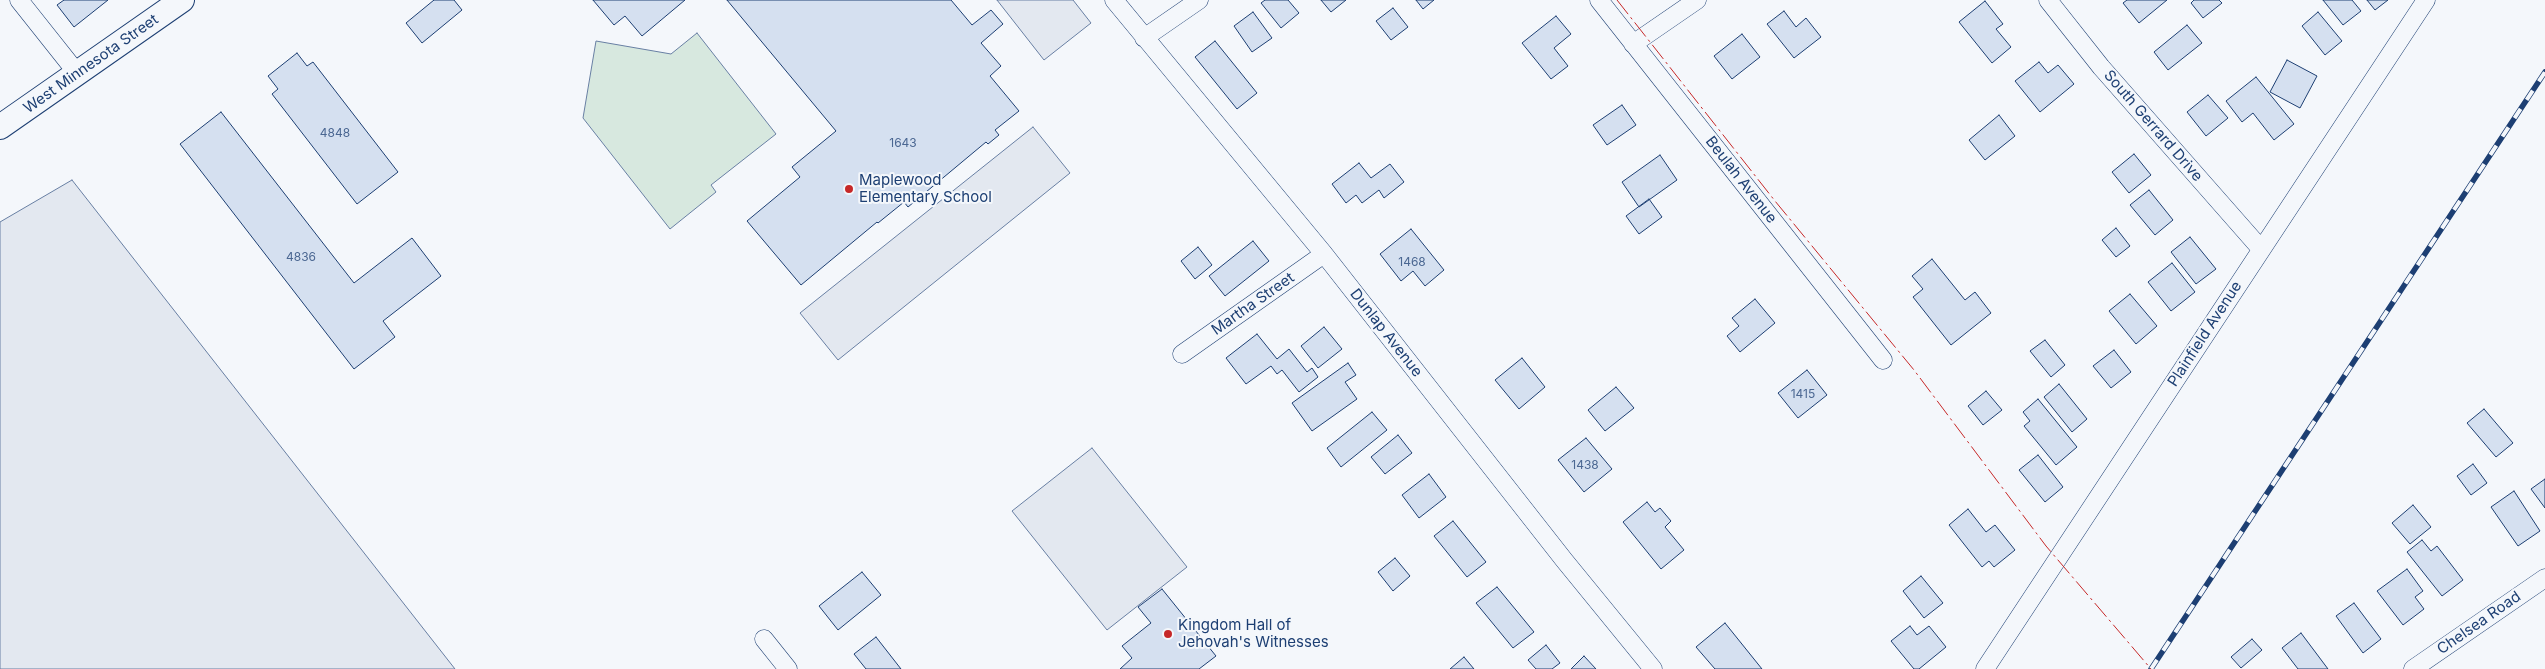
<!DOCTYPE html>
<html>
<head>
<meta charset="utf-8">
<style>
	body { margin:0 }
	canvas { display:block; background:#f4f7fb }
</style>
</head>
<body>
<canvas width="2545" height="669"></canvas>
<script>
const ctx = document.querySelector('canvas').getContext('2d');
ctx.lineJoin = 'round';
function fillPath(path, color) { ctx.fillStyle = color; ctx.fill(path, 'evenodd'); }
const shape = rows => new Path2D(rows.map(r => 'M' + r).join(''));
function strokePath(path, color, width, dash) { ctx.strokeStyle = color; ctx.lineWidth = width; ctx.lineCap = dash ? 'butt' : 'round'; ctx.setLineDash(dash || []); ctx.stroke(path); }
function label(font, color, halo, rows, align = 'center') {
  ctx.font = font + ' Inter,sans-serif'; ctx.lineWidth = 4; ctx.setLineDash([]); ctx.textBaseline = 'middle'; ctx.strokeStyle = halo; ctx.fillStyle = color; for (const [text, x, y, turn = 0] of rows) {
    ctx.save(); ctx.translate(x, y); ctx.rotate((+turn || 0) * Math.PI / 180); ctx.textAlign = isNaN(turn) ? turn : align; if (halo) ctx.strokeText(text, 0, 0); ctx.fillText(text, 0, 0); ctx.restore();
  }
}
const green = shape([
	[697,33,776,134,711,185,716,192,670,229,583,118,596,41,671,54,697,33]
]);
const parking = shape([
	[997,0,1073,0,1091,23,1044,60,997,0],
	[1033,127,1070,173,838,360,800,313,1033,127],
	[72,180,455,669,0,669,0,222,72,180],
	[1092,448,1187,567,1107,630,1012,511,1092,448]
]);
const building = shape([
	[64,0,108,0,74,27,57,5,64,0],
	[434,0,454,0,462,10,422,43,406,23,434,0],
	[593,0,685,0,642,36,625,16,614,25,593,0],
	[727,0,951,0,972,25,991,10,1003,24,981,43,1001,66,990,76,1019,111,995,130,999,135,988,144,986,142,908,207,904,202,878,223,877,222,801,285,747,221,800,177,792,167,836,131,727,0],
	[1265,0,1288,0,1299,13,1281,28,1261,3,1265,0],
	[1321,0,1346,0,1331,12,1321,0],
	[1416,0,1434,0,1423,9,1416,0],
	[2127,0,2167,0,2139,23,2123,3,2127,0],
	[2194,0,2219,0,2222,3,2203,18,2191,3,2194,0],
	[2323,0,2352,0,2361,11,2343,25,2323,0],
	[2367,0,2388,0,2375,10,2367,0],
	[1985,1,2003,24,1996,29,2011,47,1992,63,1959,22,1985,1],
	[1393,8,1408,27,1391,40,1376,21,1393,8],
	[1784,11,1796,27,1806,18,1821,37,1794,58,1767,24,1784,11],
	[1253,12,1272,38,1252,52,1234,26,1253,12],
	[2318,12,2342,41,2325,55,2302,26,2318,12],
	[1556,16,1571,34,1554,48,1568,66,1551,79,1522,43,1556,16],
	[2187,25,2202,43,2168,70,2154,52,2187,25],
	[1742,34,1760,57,1732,79,1714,56,1742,34],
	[1215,41,1257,93,1237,109,1195,57,1215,41],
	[297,53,307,66,313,62,398,172,357,204,272,94,278,89,268,76,297,53],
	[2287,60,2317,76,2300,108,2270,92,2287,60],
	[2039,62,2048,73,2058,65,2074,84,2040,112,2015,81,2039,62],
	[2256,77,2294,124,2274,140,2253,113,2242,122,2226,101,2256,77],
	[2208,95,2228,118,2206,136,2187,112,2208,95],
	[1622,105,1636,125,1607,145,1593,125,1622,105],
	[221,112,354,283,412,238,441,276,383,321,395,337,354,369,180,144,221,112],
	[1999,115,2015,136,1985,160,1969,140,1999,115],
	[2134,154,2151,175,2129,193,2112,172,2134,154],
	[1660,155,1677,180,1639,207,1622,182,1660,155],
	[1359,163,1371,178,1390,164,1404,182,1384,198,1379,190,1362,203,1356,195,1346,203,1332,184,1359,163],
	[2149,190,2173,220,2155,235,2130,205,2149,190],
	[1649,199,1662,217,1639,234,1626,216,1649,199],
	[2116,228,2130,246,2116,257,2102,240,2116,228],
	[1411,229,1444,270,1425,286,1413,271,1401,281,1380,254,1411,229],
	[2190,237,2216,269,2196,284,2171,252,2190,237],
	[1253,241,1269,261,1225,296,1209,276,1253,241],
	[1198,247,1212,265,1195,279,1181,261,1198,247],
	[1932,259,1965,300,1975,292,1991,313,1951,345,1913,297,1923,289,1912,276,1932,259],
	[2172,263,2195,292,2171,311,2148,282,2172,263],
	[2130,294,2157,326,2136,344,2109,311,2130,294],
	[1755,299,1775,323,1740,352,1727,336,1739,326,1732,318,1755,299],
	[1324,327,1342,349,1318,368,1301,346,1324,327],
	[1257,334,1277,359,1289,349,1307,372,1312,368,1318,377,1299,392,1282,370,1277,374,1271,366,1246,384,1226,358,1257,334],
	[2045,340,2065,365,2051,377,2030,351,2045,340],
	[2114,350,2131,372,2111,388,2093,366,2114,350],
	[1522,358,1545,387,1519,409,1495,380,1522,358],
	[1348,363,1356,375,1345,382,1357,399,1312,431,1292,403,1348,363],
	[1807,370,1827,395,1798,418,1778,393,1807,370],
	[2059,384,2087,419,2072,432,2044,397,2059,384],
	[1616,387,1634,408,1605,431,1588,410,1616,387],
	[1986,391,2002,410,1983,425,1968,406,1986,391],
	[2038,399,2077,447,2056,465,2024,426,2030,421,2023,412,2038,399],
	[2484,409,2513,443,2496,457,2467,423,2484,409],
	[1372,412,1387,430,1341,467,1327,448,1372,412],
	[1398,435,1412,453,1385,474,1371,457,1398,435],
	[1586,438,1612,469,1584,492,1558,460,1586,438],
	[2038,455,2063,487,2045,502,2019,470,2038,455],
	[2473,464,2487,483,2471,495,2457,476,2473,464],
	[1429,474,1446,497,1419,518,1402,495,1429,474],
	[2545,479,2545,508,2531,489,2545,479],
	[2514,491,2540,531,2518,546,2491,507,2514,491],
	[1647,502,1655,512,1660,508,1671,521,1665,527,1684,550,1661,569,1623,522,1647,502],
	[2413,505,2431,527,2410,544,2392,523,2413,505],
	[1968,509,1986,532,1995,525,2015,550,1994,567,1989,561,1982,567,1949,525,1968,509],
	[1453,521,1486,562,1467,577,1434,536,1453,521],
	[2422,540,2431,551,2437,546,2463,580,2442,596,2407,552,2422,540],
	[1395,558,1410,576,1393,591,1378,572,1395,558],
	[2407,569,2423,591,2415,597,2424,609,2403,625,2377,591,2407,569],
	[862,572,881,595,838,630,819,606,862,572],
	[1921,576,1943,603,1924,618,1903,591,1921,576],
	[1497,587,1534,632,1513,648,1476,603,1497,587],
	[1162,589,1216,656,1199,669,1120,669,1132,658,1122,646,1151,623,1138,607,1162,589],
	[2354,603,2381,639,2363,653,2336,616,2354,603],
	[1725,623,1762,669,1715,669,1696,647,1725,623],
	[1910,626,1917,635,1929,626,1946,647,1919,669,1914,669,1891,641,1910,626],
	[2301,633,2328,669,2298,669,2282,648,2301,633],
	[876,637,901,669,866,669,854,654,876,637],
	[2252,639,2262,650,2241,668,2231,657,2252,639],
	[1546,645,1560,663,1552,669,1536,669,1528,660,1546,645],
	[1584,656,1596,669,1571,669,1584,656],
	[1464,657,1474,669,1450,669,1464,657]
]);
const street = shape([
	[19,0,77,73],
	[1114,0,1324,254,1564,560,1653,669],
	[1599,0,1883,360],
	[2048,0,2101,67,2261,249],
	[1144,38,1199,0],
	[1633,44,1697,0],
	[1182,354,1324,254],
	[764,639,788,669],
	[1985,669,2426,0],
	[2413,669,2545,578]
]);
const secondary = shape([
	[0,127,182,0]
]);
const rail = shape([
	[2151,669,2545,72]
]);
const power = shape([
	[1617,0,1775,201,1914,370,2046,546,2151,669]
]);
const markers = [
	[849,189,5,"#c62828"],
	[1168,634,5,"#c62828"]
];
const numberNames = [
	["4848",335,133],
	["1643",903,143],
	["4836",301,257],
	["1468",1412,262],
	["1415",1803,394],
	["1438",1585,465]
];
const streetNames = [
	["West Minnesota Street",91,64,-35],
	["South Gerrard Drive",2153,126,49],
	["Beulah Avenue",1741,180,52],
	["Martha Street",1253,304,-35],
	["Dunlap Avenue",1386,333,52],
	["Plainfield Avenue",2205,334,-57],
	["Chelsea Road",2479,623,-35]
];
const poiNames = [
	["Maplewood",859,180],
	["Elementary School",859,197],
	["Kingdom Hall of",1178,625],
	["Jehovah's Witnesses",1178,642]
];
fillPath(green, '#d7e8df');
strokePath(green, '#687fa3', 1);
fillPath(parking, '#e3e8f0');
strokePath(parking, '#687fa3', 1);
fillPath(building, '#d5e0f0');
strokePath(building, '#1d3f73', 1);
strokePath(street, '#1d3f73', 19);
strokePath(secondary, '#1d3f73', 26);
strokePath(street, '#f4f7fb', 18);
strokePath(secondary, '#f4f7fb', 24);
strokePath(rail, '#1d3f73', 5.5);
strokePath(rail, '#f4f7fb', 4, [11]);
strokePath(power, '#c62828', 1, [18, 4, 2.5, 4]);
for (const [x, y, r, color] of markers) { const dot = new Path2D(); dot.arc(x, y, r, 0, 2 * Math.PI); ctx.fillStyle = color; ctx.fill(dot); strokePath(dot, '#f4f7fb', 2); }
label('12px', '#4b6792', null, numberNames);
label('15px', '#1d3f73', '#f4f7fb', streetNames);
label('15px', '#1d3f73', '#f4f7fb', poiNames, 'left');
</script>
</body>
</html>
